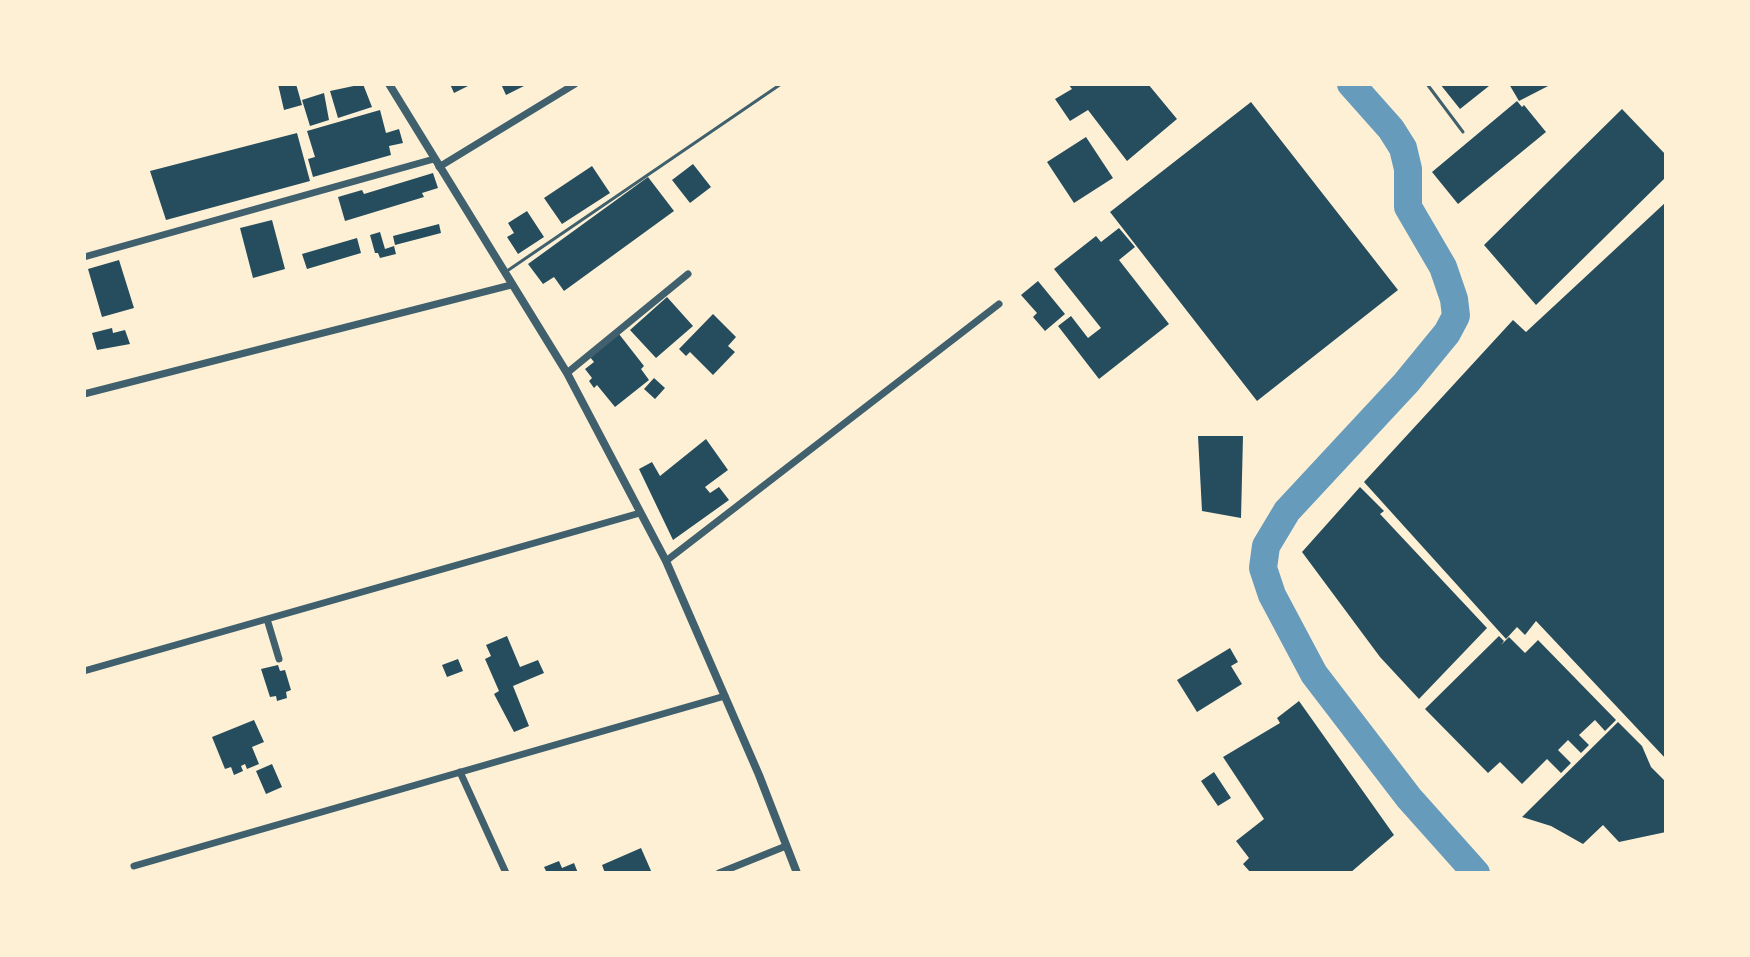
<!DOCTYPE html>
<html>
<head>
<meta charset="utf-8">
<style>
	body { margin:0 }
	#map { position:relative; width:1750px; height:957px; overflow:hidden; background:#fdf0d5; font-family:Georgia,serif }
	canvas { display:block }
	.frame { position:absolute; inset:0; border:86px solid #fdf0d5; pointer-events:none }
</style>
</head>
<body>
<div id="map">
<canvas width="1750" height="957"></canvas>
<div class="frame"></div>
</div>
<script>
const ctx = document.querySelector('canvas').getContext('2d');
ctx.lineJoin = 'round';
const shape = rows => new Path2D(rows.map(r => 'M' + r).join(''));
function strokePath(path, color, width, dash) { ctx.strokeStyle = color; ctx.lineWidth = width; ctx.lineCap = dash ? 'butt' : 'round'; ctx.setLineDash(dash || []); ctx.stroke(path); }
function fillPath(path, color) { ctx.fillStyle = color; ctx.fill(path, 'evenodd'); }
const river = shape([
	[1351,84,1391,129,1403,148,1408,169,1408,207,1443,267,1454,299,1456,316,1447,333,1406,383,1287,511,1266,546,1263,568,1272,595,1314,674,1409,798,1476,873]
]);
const building = shape([
	[278,84,296,84,302,105,284,110],
	[363,84,372,107,338,118,330,91],
	[450,84,472,84,454,93],
	[501,84,528,84,506,95],
	[1068,84,1148,84,1177,119,1127,161,1088,110,1070,121,1055,99,1072,89],
	[1440,84,1488,84,1489,86,1460,109],
	[1509,84,1552,84,1519,101],
	[324,93,329,120,310,126,302,100],
	[1517,101,1522,107,1524,105,1546,132,1458,204,1432,172],
	[1251,102,1398,290,1257,401,1110,212],
	[1622,109,1666,155,1666,177,1536,305,1484,245],
	[380,110,386,133,399,129,403,143,389,146,391,155,313,177,308,159,315,157,307,131],
	[297,133,310,181,166,220,150,171],
	[1086,137,1113,178,1074,203,1047,162],
	[693,164,711,187,690,203,672,180],
	[592,166,610,193,562,224,544,198],
	[433,173,438,188,422,193,424,197,345,221,338,197,362,190,364,194],
	[648,177,674,211,564,291,554,277,543,284,528,264],
	[1666,202,1666,759,1536,621,1525,635,1517,627,1506,639,1364,482,1513,320,1526,332],
	[527,211,544,237,518,254,507,237,514,233,508,223],
	[272,220,285,269,253,278,240,228],
	[439,224,441,233,395,245,393,236],
	[1119,228,1135,247,1119,260,1169,324,1099,379,1058,326,1071,316,1088,338,1101,328,1054,269,1096,236,1101,242],
	[380,232,385,249,394,246,396,254,380,258,378,253,375,253,370,235],
	[357,238,361,253,307,269,302,254],
	[119,260,134,308,102,317,88,269],
	[1038,281,1065,314,1045,331,1033,317,1037,313,1021,295],
	[667,297,693,326,656,358,630,330],
	[713,314,736,337,728,346,735,352,713,375,690,352,686,356,679,349],
	[112,328,113,333,125,330,130,344,97,350,92,333],
	[619,334,644,366,641,369,649,380,615,407,597,385,594,388,589,381,592,378,585,369,594,362,590,357],
	[654,378,665,388,655,399,644,389],
	[1198,436,1243,436,1241,518,1202,511],
	[706,439,728,470,705,487,710,493,719,487,729,500,673,540,639,469,652,462,660,476],
	[1360,487,1384,511,1380,514,1487,628,1419,699,1380,657,1302,552],
	[507,636,520,667,538,660,544,673,513,686,529,726,514,732,494,694,499,691,485,659,491,656,486,645],
	[1499,636,1504,641,1501,645,1509,637,1525,653,1538,640,1616,720,1605,731,1595,720,1579,735,1589,745,1581,753,1568,740,1558,750,1571,763,1561,773,1547,759,1522,784,1500,762,1488,773,1425,709],
	[1230,648,1238,662,1231,666,1242,684,1197,712,1177,680],
	[458,659,463,671,447,677,442,665],
	[278,665,280,671,285,670,291,690,286,692,287,698,277,701,276,696,270,697,261,669],
	[1299,701,1394,835,1350,873,1251,873,1243,864,1249,858,1236,841,1264,819,1223,757,1280,723,1277,718],
	[254,720,264,742,252,747,259,764,247,769,245,764,241,766,243,771,234,775,231,767,225,769,212,737],
	[1618,722,1642,746,1651,767,1666,782,1666,832,1619,842,1603,825,1583,844,1551,826,1522,817],
	[272,764,282,787,266,794,256,771],
	[1214,772,1231,798,1218,806,1201,781],
	[641,848,652,873,605,873,602,865],
	[559,861,562,868,574,863,578,873,547,873,544,867]
]);
const service = shape([
	[1427,84,1463,132],
	[507,271,781,84]
]);
const minor = shape([
	[439,167,575,84],
	[84,257,434,159],
	[567,373,688,274],
	[84,394,511,285],
	[666,561,999,304],
	[267,619,279,659],
	[84,671,640,513],
	[460,772,506,873],
	[134,866,725,696],
	[719,873,786,846]
]);
const tertiary = shape([
	[389,84,567,373,666,561,759,775,797,873]
]);
strokePath(river, '#669bbc', 28);
fillPath(building, '#264d5e');
strokePath(service, '#3f606c', 3);
strokePath(minor, '#3f606c', 7);
strokePath(tertiary, '#3f606c', 8);
</script>
</body>
</html>
